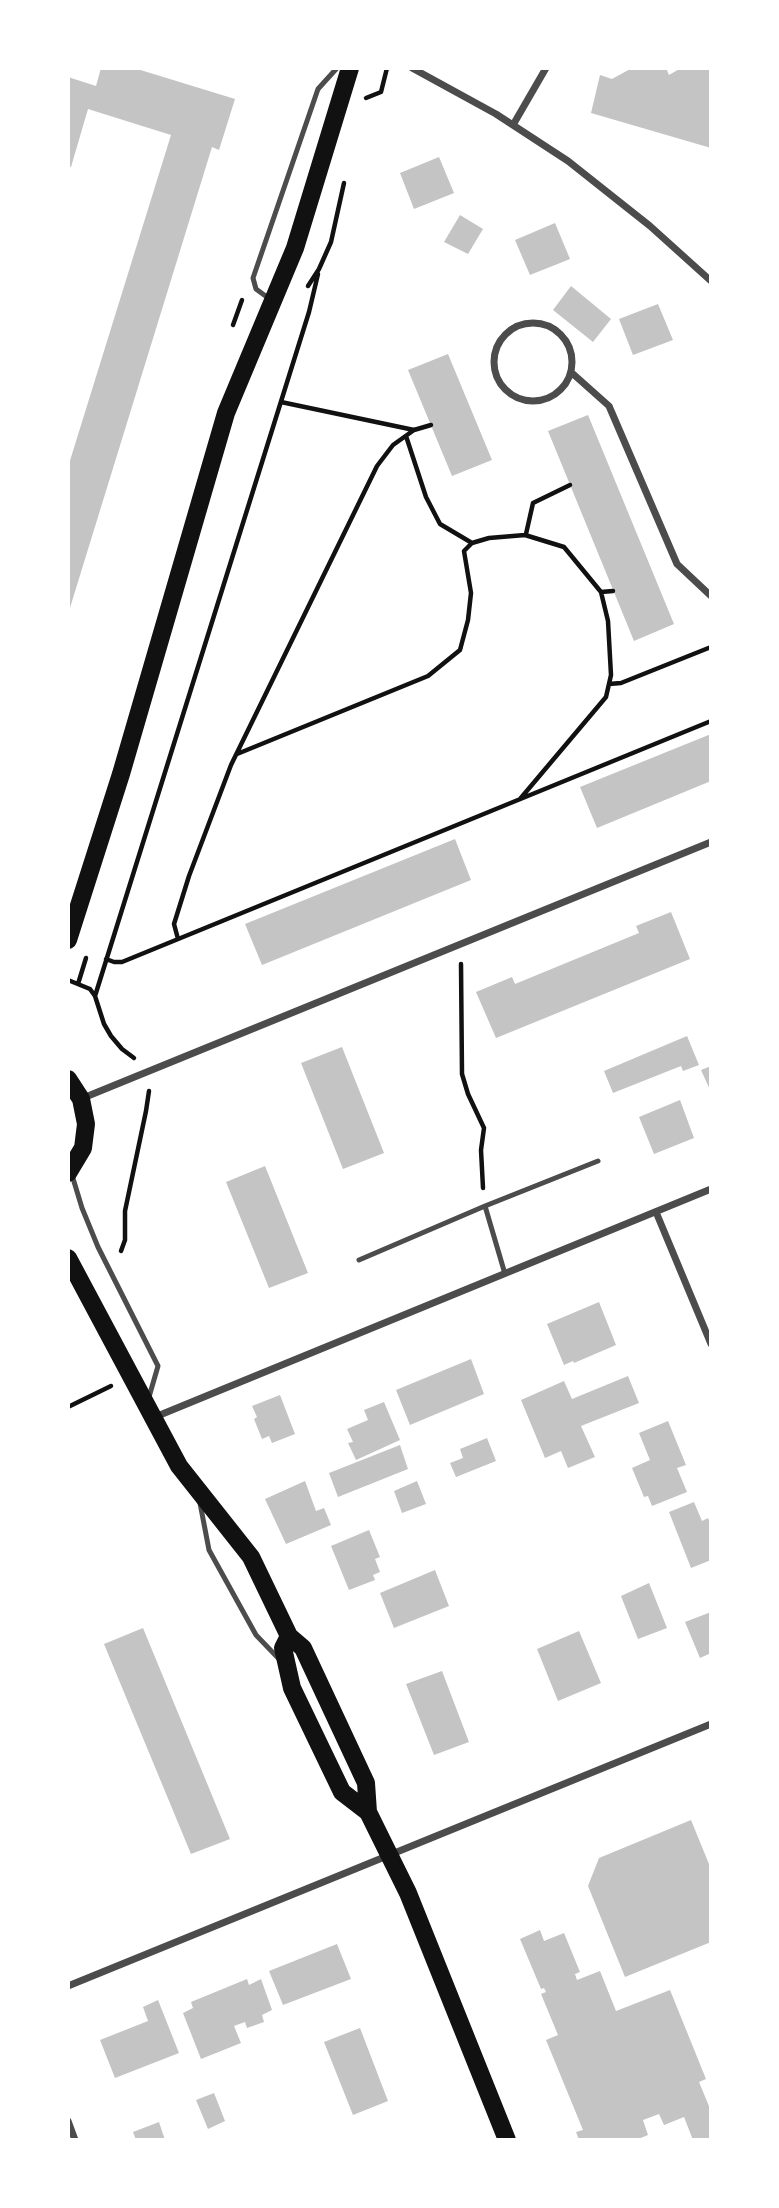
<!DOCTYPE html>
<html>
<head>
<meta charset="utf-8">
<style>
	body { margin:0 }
	#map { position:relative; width:779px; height:2208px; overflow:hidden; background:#fff; font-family:Karla,sans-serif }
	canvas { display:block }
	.frame { position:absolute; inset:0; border:70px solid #fff; pointer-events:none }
</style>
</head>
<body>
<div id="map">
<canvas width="779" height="2208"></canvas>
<div class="frame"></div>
</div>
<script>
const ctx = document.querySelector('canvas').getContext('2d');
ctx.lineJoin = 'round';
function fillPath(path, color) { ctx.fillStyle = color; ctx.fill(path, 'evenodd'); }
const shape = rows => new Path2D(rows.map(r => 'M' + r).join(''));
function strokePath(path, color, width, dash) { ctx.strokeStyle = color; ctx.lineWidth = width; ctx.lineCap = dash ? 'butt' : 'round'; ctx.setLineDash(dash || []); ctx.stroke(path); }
const building = shape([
	[101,68,134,68,235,99,219,150,212,147,69,611,68,467,171,135,88,109,71,167,68,166,68,77,96,86],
	[632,68,666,68,669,75,681,68,711,68,711,148,591,113,600,75,612,79],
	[439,157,454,193,414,209,400,173],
	[460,215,483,229,468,254,444,242],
	[555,223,570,259,530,275,515,240],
	[571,286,611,319,593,342,553,310],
	[658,304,673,340,633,355,619,319],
	[448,354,492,460,452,476,408,370],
	[588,415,674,624,634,641,548,431],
	[711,734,711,781,597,828,580,787],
	[455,839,471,880,262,965,245,924],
	[671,912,690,959,496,1038,476,992,512,977,515,984,639,933,636,926],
	[687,1036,699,1065,683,1071,681,1066,613,1093,604,1071],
	[342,1047,384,1153,343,1169,301,1063],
	[711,1066,711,1092,701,1070],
	[680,1100,694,1138,654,1154,639,1117],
	[265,1166,308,1273,269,1288,226,1182],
	[599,1302,616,1345,574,1363,573,1361,564,1365,547,1324],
	[471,1359,484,1394,410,1425,396,1390],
	[628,1376,639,1403,581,1426,595,1457,568,1468,561,1451,545,1458,521,1400,564,1381,572,1399],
	[280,1395,295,1434,272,1443,269,1436,262,1439,254,1419,257,1417,252,1406],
	[384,1402,400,1440,356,1460,348,1443,353,1442,347,1429,368,1420,364,1410],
	[668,1421,686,1465,677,1468,687,1492,652,1506,648,1496,644,1497,632,1468,650,1460,639,1433],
	[487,1438,496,1461,456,1477,450,1463,463,1458,460,1449],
	[400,1445,408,1469,338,1497,329,1473],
	[305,1481,316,1511,324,1508,331,1525,286,1544,265,1499],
	[417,1481,426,1504,402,1513,394,1491],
	[694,1502,702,1521,708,1518,711,1526,711,1560,691,1568,669,1512],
	[369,1530,380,1557,375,1559,380,1572,373,1575,375,1580,349,1590,331,1546],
	[435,1570,449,1606,394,1628,380,1593],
	[649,1583,667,1628,638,1639,621,1596],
	[711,1612,711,1653,700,1658,685,1622],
	[143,1628,230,1839,191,1854,104,1644],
	[579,1631,601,1683,558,1701,537,1649],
	[442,1671,469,1742,434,1755,406,1684],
	[691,1820,711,1869,711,1942,625,1977,588,1886,599,1858],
	[540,1930,544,1941,564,1933,580,1972,575,1974,577,1980,600,1971,616,2011,670,1990,706,2079,699,2082,711,2111,711,2140,693,2140,684,2117,664,2125,659,2114,643,2120,648,2135,636,2140,591,2140,590,2138,579,2140,576,2132,583,2130,546,2040,558,2035,541,1994,546,1992,544,1988,541,1989,520,1939],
	[337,1944,351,1979,283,2005,269,1971],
	[247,1979,249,1985,261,1979,272,2010,262,2015,264,2022,247,2028,245,2022,234,2026,241,2043,201,2059,183,2013,193,2008,191,2002],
	[158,2000,179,2053,115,2078,100,2040,148,2021,143,2007],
	[360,2028,388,2101,353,2115,324,2042],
	[214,2093,225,2121,208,2129,196,2100],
	[159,2122,165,2140,136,2140,133,2132]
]);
const path = shape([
	[366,98,381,92,387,68],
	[308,286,319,269,331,242,344,183],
	[233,325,242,300],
	[281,402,414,430,431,425],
	[406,436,426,497,440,524,472,543],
	[526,534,533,503,570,485],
	[601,592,613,591],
	[609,684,621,683,711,647],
	[237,754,428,676,460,650,468,620,471,593,464,551,472,543,489,538,525,535,564,547,601,592,608,621,611,675,606,697,520,799],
	[178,939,174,924,189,876,231,765,377,466,393,445,414,430],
	[106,959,114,962,122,962,711,721],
	[461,964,462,1074,468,1094,484,1128,481,1150,483,1188],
	[68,980,90,989,95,996,104,1024,111,1036,122,1049,134,1058],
	[78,984,86,958],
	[95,996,309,312,318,274],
	[121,1251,125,1240,125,1211,146,1111,149,1091],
	[68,1407,111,1386]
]);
const service = shape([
	[271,300,256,289,253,278,318,89,337,68],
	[72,1175,82,1208,98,1247,158,1366,149,1397],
	[359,1260,485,1206],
	[505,1274,485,1206,598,1161],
	[200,1503,209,1550,256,1635,280,1660]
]);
const minor = shape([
	[412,68,496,114,568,161,650,226,711,281],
	[513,125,546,68],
	'494 362a39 39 0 1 1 78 0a39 39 0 1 1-78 0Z',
	[572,373,609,406,677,564,711,596],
	[83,1098,711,842],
	[656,1212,711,1344],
	[155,1417,711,1189],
	[68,1986,711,1724],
	[68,2121,75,2140]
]);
const primary = shape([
	[68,940,121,774,226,413,295,248,350,68],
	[68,1079,81,1099,86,1124,83,1148,68,1173],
	[68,1258,179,1466,251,1557,289,1636,303,1648,366,1783,368,1812,408,1893,507,2140],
	[289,1636,283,1648,292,1688,342,1792,368,1812]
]);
fillPath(building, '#c4c4c4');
strokePath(path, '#111', 4.5);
strokePath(service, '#4c4c4c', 5);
strokePath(minor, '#4c4c4c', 7);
strokePath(primary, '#111', 18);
</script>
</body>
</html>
